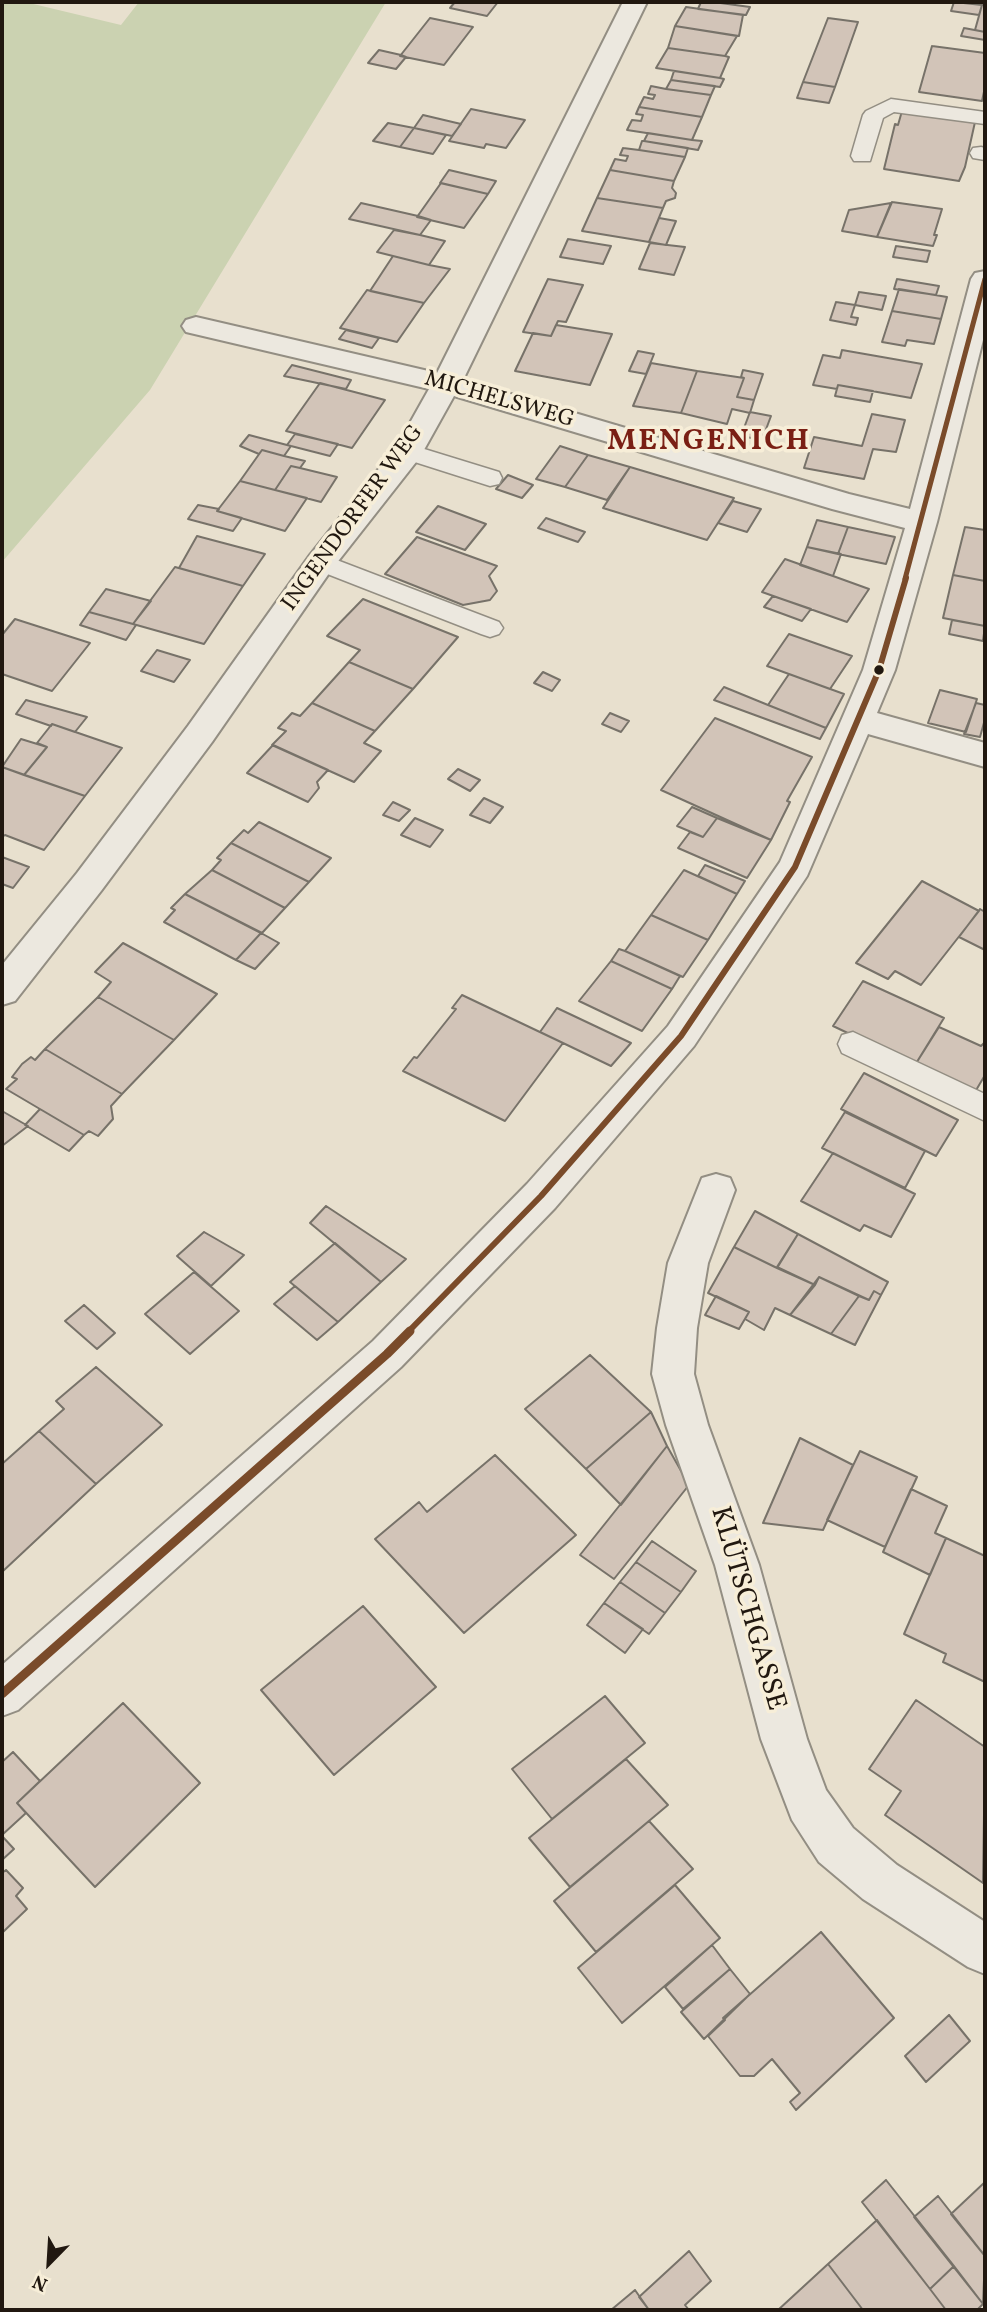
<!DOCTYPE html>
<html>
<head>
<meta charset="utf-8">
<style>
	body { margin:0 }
	#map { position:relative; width:987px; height:2312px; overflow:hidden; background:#e8e0ce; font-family:Vollkorn,serif }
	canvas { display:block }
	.frame { position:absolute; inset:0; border:4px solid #211810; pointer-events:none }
	.north { position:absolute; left:14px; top:2228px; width:70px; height:70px; -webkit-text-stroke:5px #f7eed8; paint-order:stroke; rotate:204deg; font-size:19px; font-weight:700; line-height:28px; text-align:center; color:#211810 }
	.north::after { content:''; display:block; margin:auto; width:24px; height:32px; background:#211810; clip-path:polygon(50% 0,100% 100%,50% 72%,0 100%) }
</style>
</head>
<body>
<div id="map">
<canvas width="987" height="2312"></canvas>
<div class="frame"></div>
<div class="north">N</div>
</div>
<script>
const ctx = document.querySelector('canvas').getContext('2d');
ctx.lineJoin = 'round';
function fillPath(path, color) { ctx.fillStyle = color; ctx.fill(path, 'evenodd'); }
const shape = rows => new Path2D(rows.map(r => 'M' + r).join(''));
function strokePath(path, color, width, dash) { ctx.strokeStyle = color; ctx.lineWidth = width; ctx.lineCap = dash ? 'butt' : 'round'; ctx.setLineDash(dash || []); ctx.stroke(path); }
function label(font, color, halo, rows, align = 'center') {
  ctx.font = font + ' Vollkorn,serif'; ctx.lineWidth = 7; ctx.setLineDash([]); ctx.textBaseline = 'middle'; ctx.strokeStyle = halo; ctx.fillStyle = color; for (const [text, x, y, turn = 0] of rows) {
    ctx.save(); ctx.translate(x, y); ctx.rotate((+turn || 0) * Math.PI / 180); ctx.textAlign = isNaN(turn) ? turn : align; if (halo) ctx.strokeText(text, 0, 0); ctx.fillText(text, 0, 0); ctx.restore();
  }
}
const green = shape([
	[2,2,25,2,121,25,139,2,386,2,150,390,2,562]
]);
const building = shape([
	[455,2,498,2,487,16,450,8,455,2],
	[701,2,713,2,750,7,746,15,698,9,701,2],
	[954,2,982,5,979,15,951,11,954,2],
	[982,5,985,5,985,32,975,30,982,5],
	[686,7,743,15,739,36,675,26,686,7],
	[430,18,473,27,444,65,400,56,430,18],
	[828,18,858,22,835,87,803,82,828,18],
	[675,26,737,36,725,56,668,48,675,26],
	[964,28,985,32,985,40,961,36,964,28],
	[932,46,985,53,985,87,982,101,919,92,932,46],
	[668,48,725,56,729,57,720,78,656,68,668,48],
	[379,50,401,55,406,57,396,69,368,63,379,50],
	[674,71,720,78,724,79,720,87,671,80,674,71],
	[671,80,715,86,711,95,666,89,671,80],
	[803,82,835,87,829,103,797,98,803,82],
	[651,86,666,89,711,95,702,117,639,107,644,97,653,99,655,95,648,94,651,86],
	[639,107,702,117,692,140,627,130,632,120,641,121,643,115,636,114,639,107],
	[471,109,525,120,506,148,486,144,484,148,449,141,471,109],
	[902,111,975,122,965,167,959,181,884,169,895,124,898,125,902,111],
	[423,115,461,124,452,136,414,128,423,115],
	[388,123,414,128,400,147,373,141,388,123],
	[414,128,446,135,433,154,400,147,414,128],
	[648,133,692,140,702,141,698,150,644,141,648,133],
	[642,141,644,141,688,148,685,157,639,150,642,141],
	[623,148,639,150,685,157,674,181,610,170,615,159,626,161,628,156,620,155,623,148],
	[449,170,496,181,488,194,440,183,449,170],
	[610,170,674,181,672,188,676,193,675,198,666,201,663,208,597,198,610,170],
	[441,183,488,194,464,228,417,217,441,183],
	[597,198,663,208,649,242,582,231,597,198],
	[892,202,942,209,934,235,937,235,933,246,877,237,892,202],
	[361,203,418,216,431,220,420,235,349,219,361,203],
	[891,203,877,237,842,231,849,210,891,203],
	[659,218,676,221,666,245,649,242,659,218],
	[394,230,420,235,445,241,429,265,377,252,394,230],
	[568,239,611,246,603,264,560,257,568,239],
	[650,243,685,247,674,275,639,269,650,243],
	[896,246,930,251,927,262,893,257,896,246],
	[393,256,429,265,450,269,424,303,370,291,393,256],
	[548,279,583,285,566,322,558,321,551,336,523,332,548,279],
	[897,279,939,286,936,295,894,289,897,279],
	[899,289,947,297,941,319,892,311,899,289],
	[367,290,424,303,397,342,340,328,367,290],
	[859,292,886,296,882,310,855,305,859,292],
	[836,302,855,305,851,317,858,318,856,325,830,320,836,302],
	[892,311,941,319,934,344,907,340,905,346,882,342,892,311],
	[556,325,612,334,590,385,515,371,533,333,551,336,556,325],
	[346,330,379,338,372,348,339,339,346,330],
	[842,350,922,364,911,398,838,385,837,389,813,385,823,355,840,358,842,350],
	[638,351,654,354,646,374,629,371,638,351],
	[651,363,697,371,681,413,633,406,651,363],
	[292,365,351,380,346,389,284,376,292,365],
	[743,370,763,374,754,400,737,397,744,378,741,377,743,370],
	[697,371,744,378,737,397,754,400,750,413,732,409,727,424,681,413,697,371],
	[320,383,385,400,352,448,286,431,320,383],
	[838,385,873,391,870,402,835,396,838,385],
	[750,412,771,416,762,440,741,436,750,412],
	[872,414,905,420,896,452,873,449,864,479,804,468,814,437,862,446,872,414],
	[295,434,338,444,330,456,287,445,295,434],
	[249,435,287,445,291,446,284,456,262,450,259,454,240,446,249,435],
	[560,446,588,455,565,487,536,479,560,446],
	[262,450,284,456,305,461,300,468,291,466,275,490,240,481,262,450],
	[588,455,630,467,607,500,565,487,588,455],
	[291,466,300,468,337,477,321,502,275,490,291,466],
	[630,467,734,498,707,540,603,508,630,467],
	[508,475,533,485,522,498,496,489,508,475],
	[240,481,275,490,307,498,285,531,217,511,240,481],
	[733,501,761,509,747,532,718,523,733,501],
	[198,505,219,509,217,511,242,518,233,531,188,519,198,505],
	[438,506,486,524,465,550,416,532,438,506],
	[546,518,585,532,578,542,538,528,546,518],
	[817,520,848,527,838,554,807,547,817,520],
	[848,527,895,537,886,564,838,554,848,527],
	[965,527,985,530,985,581,953,575,965,527],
	[197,536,265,554,243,586,179,568,197,536],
	[417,537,497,566,489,576,497,591,490,600,463,605,385,574,417,537],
	[807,547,841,554,833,576,800,565,807,547],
	[785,559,833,576,869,589,847,622,762,592,785,559],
	[175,567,243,586,204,644,133,624,175,567],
	[953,575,985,581,985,626,943,618,953,575],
	[106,589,151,601,133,624,89,612,106,589],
	[773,596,811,609,802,621,764,607,773,596],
	[363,599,458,637,413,689,349,662,360,650,327,636,363,599],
	[89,612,133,624,136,625,126,640,80,625,89,612],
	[15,619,90,643,52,691,2,674,2,635,15,619],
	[952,620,985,626,983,641,949,634,952,620],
	[789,634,852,656,830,689,767,666,789,634],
	[157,650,190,660,174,682,141,671,157,650],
	[349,662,413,689,375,731,312,703,349,662],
	[543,672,560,680,552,691,534,683,543,672],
	[789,674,844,694,826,728,768,705,789,674],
	[724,687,768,705,826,728,820,739,714,700,724,687],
	[940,690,977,699,966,732,928,723,940,690],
	[26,700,87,717,75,732,52,724,51,726,16,714,26,700],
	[312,703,375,731,364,743,381,751,354,782,272,745,286,731,278,728,292,713,300,716,312,703],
	[976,703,985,705,985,719,980,737,964,734,976,703],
	[610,713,629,721,621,732,602,724,610,713],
	[715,718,812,757,787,801,790,802,771,840,661,790,715,718],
	[52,724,122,748,85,796,24,775,47,747,37,743,52,724],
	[21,739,47,747,24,775,2,767,21,739],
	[273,745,328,770,317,782,319,788,308,802,247,773,273,745],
	[2,767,85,796,44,850,5,835,2,837,2,767],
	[458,769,480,780,470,791,448,779,458,769],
	[484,798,503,807,490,823,470,815,484,798],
	[393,802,410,810,399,821,383,815,393,802],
	[692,807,717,818,703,837,677,826,692,807],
	[415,818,443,830,430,847,401,835,415,818],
	[717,818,771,840,747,878,678,848,690,832,703,837,717,818],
	[259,822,331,858,309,882,231,843,244,830,248,833,259,822],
	[231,843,309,882,285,908,212,870,221,860,217,858,231,843],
	[2,857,29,867,13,888,2,884,2,857],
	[705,865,745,881,737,894,698,876,705,865],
	[212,870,285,908,262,933,185,894,212,870],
	[684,870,737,894,708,940,651,915,684,870],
	[922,881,979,911,921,985,895,971,888,979,856,963,922,881],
	[185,894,261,933,236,960,164,922,175,910,171,908,185,894],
	[980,909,985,912,985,950,959,937,980,909],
	[651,915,708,940,683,977,625,951,651,915],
	[261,933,279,943,255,969,236,960,261,933],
	[123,943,217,994,174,1040,98,997,111,982,95,972,123,943],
	[619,949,625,951,680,976,672,989,611,961,619,949],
	[611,961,672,989,642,1031,579,1001,611,961],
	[863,981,944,1018,915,1065,833,1026,863,981],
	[462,995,563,1043,505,1121,403,1071,414,1057,417,1058,456,1009,452,1008,462,995],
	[98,997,174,1040,122,1094,45,1049,98,997],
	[557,1008,631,1043,611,1066,540,1032,557,1008],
	[939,1027,981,1046,985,1042,985,1075,975,1092,915,1065,939,1027],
	[45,1049,122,1094,111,1106,113,1119,98,1136,89,1131,84,1135,6,1089,17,1079,12,1077,22,1064,31,1057,35,1060,45,1049],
	[864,1073,958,1120,936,1156,841,1109,864,1073],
	[40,1109,84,1135,69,1151,25,1125,40,1109],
	[2,1111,28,1126,2,1146,2,1111],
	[845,1112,925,1151,905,1188,822,1148,845,1112],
	[833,1153,915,1194,891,1237,864,1225,860,1231,801,1201,833,1153],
	[326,1206,406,1259,381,1282,310,1223,326,1206],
	[755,1211,798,1234,777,1268,734,1247,755,1211],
	[204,1232,244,1255,211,1286,177,1256,204,1232],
	[798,1234,888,1282,881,1295,874,1291,869,1300,819,1277,815,1285,777,1267,798,1234],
	[335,1243,381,1282,338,1322,290,1282,335,1243],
	[734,1247,777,1268,815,1285,790,1315,775,1308,764,1330,745,1319,749,1312,708,1293,734,1247],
	[194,1272,239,1311,190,1354,145,1314,194,1272],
	[819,1277,859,1296,831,1334,790,1315,819,1277],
	[295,1286,338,1322,317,1340,274,1304,295,1286],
	[874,1291,881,1295,855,1345,831,1334,859,1296,869,1300,874,1291],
	[716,1296,749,1312,739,1329,705,1315,716,1296],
	[84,1305,115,1333,97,1349,65,1321,84,1305],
	[590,1355,651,1412,586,1469,525,1409,590,1355],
	[96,1367,162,1425,96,1484,39,1431,64,1409,56,1401,96,1367],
	[651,1412,667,1446,621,1505,586,1469,651,1412],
	[39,1431,96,1484,2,1572,2,1464,39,1431],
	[800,1438,853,1465,823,1530,763,1523,800,1438],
	[667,1446,689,1485,614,1579,580,1555,667,1446],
	[860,1451,917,1477,885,1547,827,1520,860,1451],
	[495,1455,576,1535,464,1633,375,1539,419,1502,427,1512,495,1455],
	[911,1489,947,1506,935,1533,946,1538,930,1575,883,1552,911,1489],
	[946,1538,985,1556,985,1682,943,1662,946,1654,904,1634,946,1538],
	[652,1541,696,1571,681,1592,636,1562,652,1541],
	[636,1562,681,1592,665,1613,620,1582,636,1562],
	[620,1582,665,1613,649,1634,604,1603,620,1582],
	[604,1603,643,1629,625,1653,587,1625,604,1603],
	[363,1606,436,1687,334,1775,261,1690,363,1606],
	[605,1696,645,1743,552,1819,512,1769,605,1696],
	[916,1700,985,1747,983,1883,885,1815,901,1791,869,1769,916,1700],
	[123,1703,200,1783,95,1887,17,1803,123,1703],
	[13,1752,40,1781,17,1803,26,1813,2,1835,2,1762,13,1752],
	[626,1759,668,1805,570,1887,529,1838,626,1759],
	[649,1821,693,1869,596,1952,554,1901,649,1821],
	[2,1836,14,1849,2,1860,2,1836],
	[6,1870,23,1888,16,1896,27,1909,2,1933,2,1873,6,1870],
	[675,1885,720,1938,622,2023,578,1968,675,1885],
	[821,1932,894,2018,796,2110,790,2102,800,2093,772,2059,754,2076,740,2076,708,2036,725,2020,723,2018,821,1932],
	[712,1945,730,1969,683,2009,665,1987,712,1945],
	[730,1969,750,1994,704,2039,681,2012,730,1969],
	[949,2015,970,2041,926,2082,905,2056,949,2015],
	[886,2180,954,2266,930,2289,862,2202,886,2180],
	[985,2182,985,2256,951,2214,985,2182],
	[938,2196,985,2256,983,2304,914,2217,938,2196],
	[877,2220,930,2289,946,2310,863,2310,828,2264,877,2220],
	[689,2251,711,2281,685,2305,689,2310,649,2310,639,2297,689,2251],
	[828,2264,863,2310,778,2310,828,2264],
	[954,2266,983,2304,977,2310,946,2310,930,2289,954,2266],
	[635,2290,649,2310,611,2310,635,2290]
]);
const service = shape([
	[891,99,985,112,985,124,894,112,883,118,870,161,854,161,851,156,863,115,866,111,891,99],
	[981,147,985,148,985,160,973,158,970,153,973,148,981,147],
	[408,444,499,472,502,478,499,484,490,486,399,457,396,452,399,447,408,444],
	[321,554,499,622,503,628,499,634,490,637,481,634,312,568,308,562,312,556,321,554],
	[853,1032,985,1094,985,1121,842,1053,838,1044,842,1035,853,1032]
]);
const minor = shape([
	[623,2,647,2,463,380,849,494,910,509,971,279,975,273,985,271,985,332,937,522,895,670,877,713,985,743,985,767,868,734,807,876,694,1046,555,1208,401,1367,18,1710,2,1716,2,1665,373,1341,527,1184,668,1026,780,862,863,670,905,528,832,509,454,396,420,457,332,569,212,742,101,891,15,1001,2,1005,2,965,77,873,188,726,310,555,397,446,429,389,186,332,182,326,186,320,196,317,437,373,623,2],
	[716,1174,730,1178,735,1190,708,1263,697,1328,694,1374,708,1425,759,1565,807,1739,826,1790,853,1828,897,1865,985,1922,985,1974,968,1967,863,1899,819,1862,792,1820,761,1739,715,1565,666,1425,652,1374,657,1328,668,1263,702,1178,716,1174]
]);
const bus1Far2 = shape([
	[905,579,985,279]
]);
const bus1Far1 = shape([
	[408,1332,541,1196,681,1036,795,867,879,670,906,578]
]);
const bus1 = shape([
	[2,1694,387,1354,410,1331]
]);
const markers = [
	[879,670,6,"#211810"]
];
const farStreetnames = [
	["MICHELSWEG",499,401,16],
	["INGENDORFER WEG",354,519,-54]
];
const streetNames = [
	["KLÜTSCHGASSE",746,1609,74]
];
const farDistrictnames = [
	["MENGENICH",709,443]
];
fillPath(green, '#cbd2b1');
fillPath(building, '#d2c4b8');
strokePath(building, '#777269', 2);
strokePath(service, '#938e83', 3);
strokePath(minor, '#938e83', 4);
fillPath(service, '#ece8df');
fillPath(minor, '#ece8df');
strokePath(bus1Far2, '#7a4b2a', 5);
strokePath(bus1Far1, '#7a4b2a', 6);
strokePath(bus1, '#7a4b2a', 9);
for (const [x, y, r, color] of markers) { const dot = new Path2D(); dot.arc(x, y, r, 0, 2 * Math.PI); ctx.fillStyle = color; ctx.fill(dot); strokePath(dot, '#f7eed8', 2.5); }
label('23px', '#211810', '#f7eed8', farStreetnames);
label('28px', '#211810', '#f7eed8', streetNames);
ctx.letterSpacing = '2px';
label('bold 30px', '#7a1f14', '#f7eed8', farDistrictnames);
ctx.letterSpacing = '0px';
</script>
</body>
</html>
